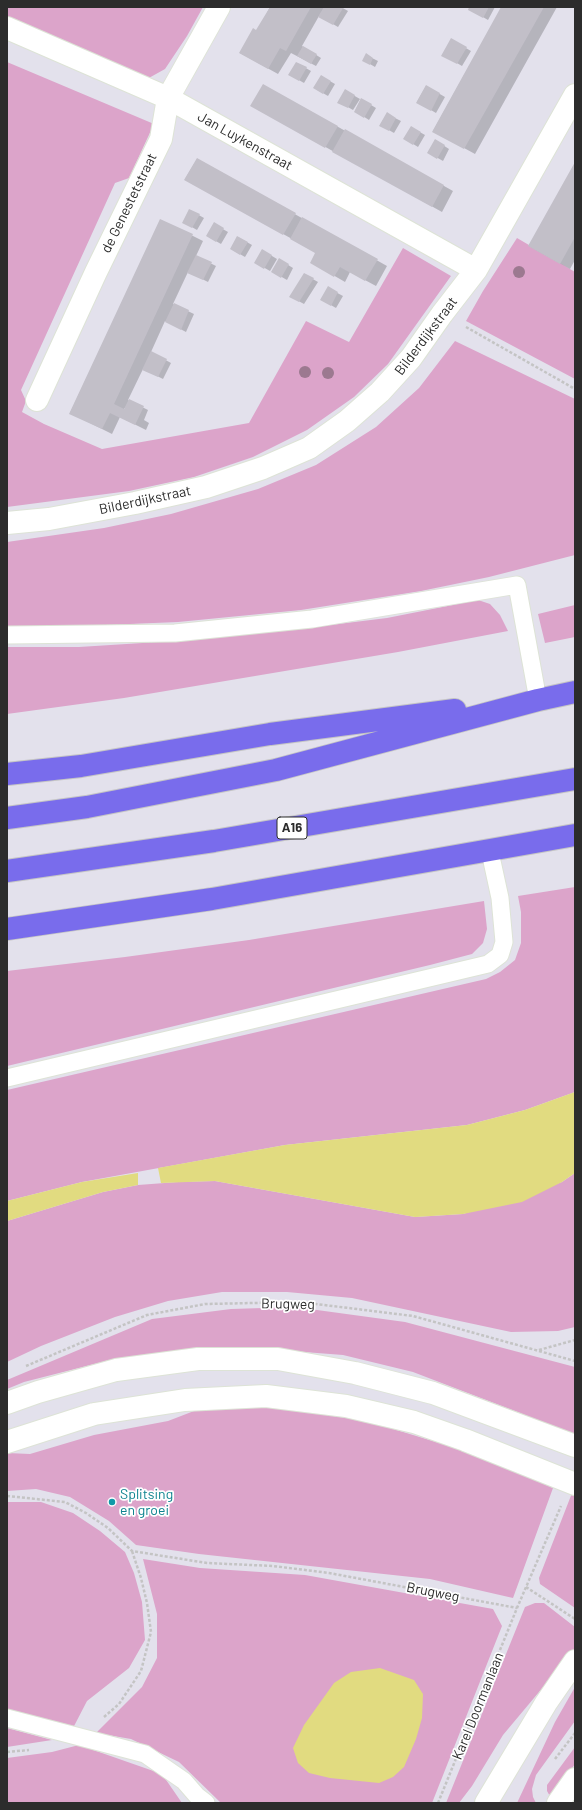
<!DOCTYPE html>
<html>
<head>
<meta charset="utf-8">
<style>
	body { margin:0 }
	#map { position:relative; width:582px; height:1810px; overflow:hidden; background:#e3e1ec; font-family:Barlow,sans-serif }
	canvas { display:block }
	.frame { position:absolute; inset:0; border:8px solid #2c2c2c; pointer-events:none }
</style>
</head>
<body>
<div id="map">
<canvas width="582" height="1810"></canvas>
<div class="frame"></div>
</div>
<script>
const ctx = document.querySelector('canvas').getContext('2d');
ctx.lineJoin = 'round';
function fillPath(path, color) { ctx.fillStyle = color; ctx.fill(path, 'evenodd'); }
const shape = rows => new Path2D(rows.map(r => 'M' + r).join(''));
function strokePath(path, color, width, dash) { ctx.strokeStyle = color; ctx.lineWidth = width; ctx.lineCap = dash ? 'butt' : 'round'; ctx.setLineDash(dash || []); ctx.stroke(path); }
function label(font, color, halo, rows, align = 'center') {
  ctx.font = font + ' Barlow,sans-serif'; ctx.lineWidth = 3.5; ctx.setLineDash([]); ctx.textBaseline = 'middle'; ctx.strokeStyle = halo; ctx.fillStyle = color; for (const [text, x, y, turn = 0] of rows) {
    ctx.save(); ctx.translate(x, y); ctx.rotate((+turn || 0) * Math.PI / 180); ctx.textAlign = isNaN(turn) ? turn : align; if (halo) ctx.strokeText(text, 0, 0); ctx.fillText(text, 0, 0); ctx.restore();
  }
}
const green = shape([
	[7,7,203,7,187,36,165,69,147,79,7,16],
	[7,62,154,124,129,178,115,183,21,390,26,401,22,412,44,424,102,449,249,423,306,321,349,342,403,248,451,276,388,364,354,397,307,430,253,457,194,477,129,491,7,507],
	[517,238,575,272,575,379,466,321,483,291],
	[455,341,575,399,575,555,489,577,421,591,301,610,178,622,57,627,7,626,7,542,104,528,171,514,258,489,316,465,376,427,419,388],
	[478,600,490,604,500,615,508,631,398,652,124,698,7,714,7,647,79,647,190,640,298,629,387,618],
	[575,605,575,637,545,643,538,614],
	[575,887,575,1092,525,1110,467,1125,285,1145,82,1182,7,1201,7,1090,486,979,500,972,515,960,521,943,521,912,518,896],
	[484,901,487,929,483,943,472,954,430,965,7,1066,7,971,125,957,249,940],
	[575,1173,575,1327,558,1331,511,1332,352,1298,287,1292,222,1292,168,1301,115,1317,41,1346,7,1362,7,1221,103,1192,138,1185,178,1182,215,1181,415,1217,463,1214,562,1182],
	[295,1307,405,1322,575,1367,575,1437,520,1413,413,1372,343,1355,240,1347,174,1351,110,1360,24,1382,7,1389,7,1380,152,1319,231,1309],
	[207,1406,278,1408,367,1421,482,1456,553,1488,513,1598,430,1579,199,1554,136,1545,109,1521,70,1497,36,1489,7,1491,7,1453,30,1454,94,1435,168,1421],
	[572,1493,575,1496,575,1608,540,1584,539,1578],
	[7,1502,41,1502,73,1513,100,1531,125,1552,134,1573,142,1602,145,1640,129,1668,87,1701,72,1730,7,1713],
	[143,1559,200,1568,305,1575,493,1609,502,1626,432,1803,221,1803,179,1762,131,1739,96,1733,142,1687,157,1658,157,1614],
	[535,1603,544,1603,575,1627,575,1649,503,1735,472,1786,459,1803,446,1803,525,1607],
	[575,1687,575,1721,536,1775,532,1789,533,1797,536,1803,517,1803,555,1722],
	[7,1728,52,1740,7,1747],
	[79,1745,162,1774,182,1803,7,1803,7,1758,52,1752],
	[575,1747,575,1764,551,1798,547,1791,547,1785]
]);
const water = shape([
	[575,1092,575,1173,562,1182,522,1202,463,1214,415,1217,215,1181,161,1183,158,1168,285,1145,467,1125,525,1110],
	[138,1173,138,1185,103,1192,7,1221,7,1201,82,1182],
	[380,1668,414,1680,423,1694,422,1718,416,1739,404,1767,393,1777,379,1783,330,1778,309,1773,298,1763,293,1748,304,1725,334,1683,351,1672]
]);
const shadow = shape([
	[270,7,341,7,348,11,338,27,319,16,302,46,321,58,316,66,291,53,278,74,240,53,257,32],
	[471,7,495,7,488,20,469,9],
	[502,7,557,7,475,154,433,131],
	[452,40,471,51,462,66,443,55],
	[366,55,378,61,375,67,363,60],
	[297,63,311,71,304,83,290,75],
	[321,76,335,84,328,96,314,88],
	[263,85,453,191,442,212,252,106],
	[426,86,445,97,436,113,417,102],
	[346,91,360,99,353,110,339,102],
	[361,99,376,108,369,120,355,111],
	[387,114,401,121,394,133,380,125],
	[411,127,425,135,418,147,405,139],
	[435,140,449,149,443,161,429,153],
	[197,159,387,266,376,286,350,272,345,282,321,268,317,253,185,179],
	[575,164,575,260,570,269,529,246],
	[190,210,204,218,197,230,183,222],
	[161,220,203,241,196,256,216,266,208,282,188,272,173,304,194,314,186,332,165,321,151,352,171,363,163,379,143,369,128,400,148,410,144,420,149,423,146,430,120,417,112,434,70,413],
	[124,408,131,412,124,410],
	[214,224,228,232,221,244,207,236],
	[238,237,252,245,245,257,231,249],
	[262,250,277,259,270,271,256,263],
	[280,260,293,268,287,280,273,272],
	[304,274,318,282,304,304,291,297],
	[328,288,343,296,336,308,322,300]
]);
const building = shape([
	[270,7,311,7,286,51,280,48,268,69,239,53,253,28,256,30],
	[324,7,343,8,333,25,318,17],
	[469,7,489,7,483,18,468,10],
	[501,7,544,7,464,149,432,132],
	[451,38,467,47,457,64,441,56],
	[303,46,317,54,311,64,297,56],
	[366,53,373,58,370,65,362,61],
	[296,62,307,67,299,81,288,75],
	[321,75,331,81,323,94,313,88],
	[263,84,338,126,325,148,250,106],
	[426,85,440,93,431,111,416,103],
	[345,89,355,95,348,108,337,103],
	[361,98,372,104,364,118,354,112],
	[387,112,396,118,389,131,379,126],
	[411,126,421,132,413,145,403,139],
	[345,129,444,185,432,207,332,152],
	[435,139,445,145,437,159,427,153],
	[197,158,296,213,283,235,184,180],
	[575,162,575,237,560,264,528,246],
	[189,209,200,214,192,228,182,223],
	[302,217,378,259,365,281,340,267,334,277,310,263,315,253,290,239],
	[160,219,193,234,114,404,124,409,129,399,144,406,135,425,110,413,102,429,69,414],
	[214,222,224,228,216,242,206,236],
	[237,236,248,242,240,255,230,249],
	[262,249,272,255,264,269,254,263],
	[196,255,212,262,203,280,187,273],
	[279,258,289,264,281,278,271,272],
	[304,273,314,278,299,302,289,297],
	[328,286,338,292,331,306,320,300],
	[174,303,189,310,181,330,165,322],
	[151,351,167,359,158,377,142,370]
]);
const path = shape([
	[466,327,575,389],
	[539,1350,575,1340],
	[26,1366,147,1315,205,1304,300,1302,413,1316,575,1361],
	[7,1496,65,1502,86,1513,108,1528,132,1551,207,1563,273,1566,329,1573,517,1608],
	[526,1587,575,1619],
	[104,1717,119,1704,141,1671,151,1632,147,1603,141,1578,132,1551],
	[7,1752,29,1750],
	[555,1759,575,1733],
	[438,1803,517,1608,561,1506]
]);
const service = shape([
	[7,635,175,633,312,619,517,585,538,700],
	[7,1078,488,964,500,955,504,942,500,898,490,852],
	[7,1718,145,1754,184,1781,197,1796,206,1803]
]);
const minor = shape([
	[7,28,168,98,476,270],
	[37,400,96,272,161,139,168,98,219,7],
	[7,523,49,519,135,503,206,487,263,468,309,448,347,421,380,392,411,358,442,314,476,270,575,95]
]);
const secondary = shape([
	[7,1403,38,1392,116,1370,198,1359,278,1359,355,1373,433,1393,575,1446],
	[7,1442,94,1414,185,1400,266,1396,346,1406,414,1422,465,1440,575,1484],
	[486,1803,546,1703,575,1661],
	[558,1803,575,1779]
]);
const motorway = shape([
	[7,774,81,766,270,734,455,710],
	[7,818,87,807,276,770,538,700,575,692],
	[7,871,214,841,575,779],
	[7,929,212,899,575,835]
]);
const trees = [
	[519,272],
	[305,372],
	[328,373]
];
const markers = [
	[112,1502,4,"#0f9aa8"]
];
const shields = [
	[292,828,30]
];
const shieldNames = [
	["A16",292,828]
];
const streetNames = [
	["Jan Luykenstraat",245,141,29],
	["de Genestetstraat",129,203,-64],
	["Bilderdijkstraat",426,336,-53],
	["Bilderdijkstraat",145,500,-12],
	["Brugweg",288,1304,1],
	["Brugweg",433,1592,11],
	["Karel Doormanlaan",478,1706,-68]
];
const cultureNames = [
	["Splitsing",120,1494],
	["en groei",120,1510]
];
fillPath(green, '#dca4ca');
fillPath(water, '#e1db80');
fillPath(shadow, '#0003');
fillPath(building, '#c2bfc8');
strokePath(service, '#dde3d6', 19);
strokePath(minor, '#dde3d6', 24);
strokePath(secondary, '#dde3d6', 24);
strokePath(motorway, '#c4c4c4', 24);
strokePath(path, '#c4c4c4', 2.5, [3, 2]);
strokePath(service, '#fff', 17);
strokePath(minor, '#fff', 22);
strokePath(secondary, '#fff', 22);
strokePath(motorway, '#796cec', 22);
ctx.fillStyle = '#9c7990';
for (const [x, y] of trees) { ctx.beginPath(); ctx.arc(x, y, 6, 0, 2 * Math.PI); ctx.fill(); }
for (const [x, y, r, color] of markers) { const dot = new Path2D(); dot.arc(x, y, r, 0, 2 * Math.PI); ctx.fillStyle = color; ctx.fill(dot); strokePath(dot, '#fff', 1.5); }
for (const [x, y, w] of shields) { const box = new Path2D(); box.roundRect(x - w / 2, y - 11, w, 22, 3); ctx.fillStyle = '#fff'; ctx.fill(box); strokePath(box, '#2c2c2c', 1); }
label('bold 13px', '#2c2c2c', null, shieldNames);
label('14px', '#2c2c2c', '#fff', streetNames);
label('14px', '#0d838f', '#fff', cultureNames, 'left');
</script>
</body>
</html>
